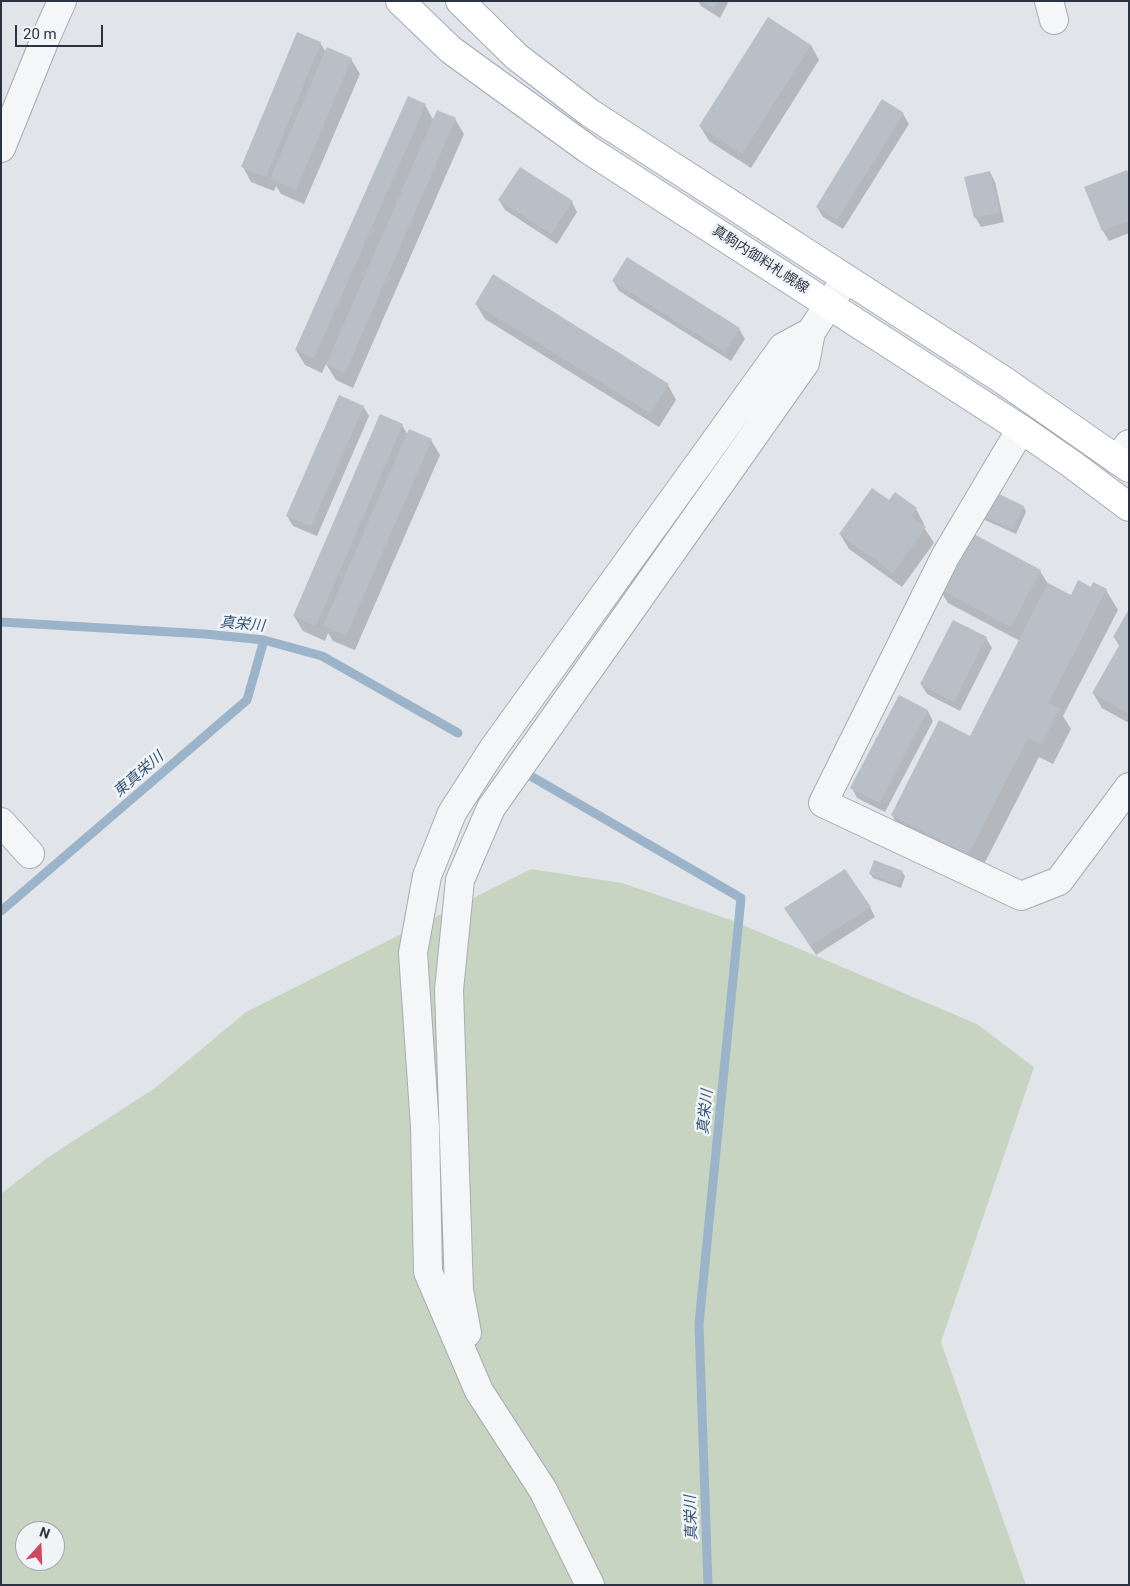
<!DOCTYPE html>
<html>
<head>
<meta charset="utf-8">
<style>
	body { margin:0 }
	#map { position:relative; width:1130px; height:1586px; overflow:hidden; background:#e1e5ea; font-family:Roboto,sans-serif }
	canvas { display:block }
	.frame { position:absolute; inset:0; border:2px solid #293342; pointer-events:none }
	.north { position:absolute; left:15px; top:1521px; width:50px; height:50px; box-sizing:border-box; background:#f1f4f7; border:1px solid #a1a7af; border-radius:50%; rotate:20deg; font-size:14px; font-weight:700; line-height:20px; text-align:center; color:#293342 }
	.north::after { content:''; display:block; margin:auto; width:18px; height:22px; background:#cf4761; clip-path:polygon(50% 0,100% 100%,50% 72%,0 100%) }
	.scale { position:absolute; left:15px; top:25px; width:88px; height:22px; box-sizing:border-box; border:2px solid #293342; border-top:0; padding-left:6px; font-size:15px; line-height:18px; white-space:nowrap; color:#293342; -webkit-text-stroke:4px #f1f4f7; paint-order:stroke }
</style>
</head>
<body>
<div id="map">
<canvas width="1130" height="1586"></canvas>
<div class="frame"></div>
<div class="north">N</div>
<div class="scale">20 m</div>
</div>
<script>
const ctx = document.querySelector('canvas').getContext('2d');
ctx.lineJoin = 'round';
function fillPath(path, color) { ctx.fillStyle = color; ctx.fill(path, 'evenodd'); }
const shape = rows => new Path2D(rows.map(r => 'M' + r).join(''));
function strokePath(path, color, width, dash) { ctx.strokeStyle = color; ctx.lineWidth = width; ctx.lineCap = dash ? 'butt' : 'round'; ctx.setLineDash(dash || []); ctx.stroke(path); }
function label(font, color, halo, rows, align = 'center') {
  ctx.font = font + ' Roboto,"Noto Sans JP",sans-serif'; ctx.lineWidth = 5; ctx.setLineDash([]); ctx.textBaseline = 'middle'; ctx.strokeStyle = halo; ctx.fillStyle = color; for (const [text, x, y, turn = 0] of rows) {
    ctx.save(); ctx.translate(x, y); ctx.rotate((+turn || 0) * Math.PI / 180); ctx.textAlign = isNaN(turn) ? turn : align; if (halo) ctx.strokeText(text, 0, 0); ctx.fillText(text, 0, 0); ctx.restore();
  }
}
const green = shape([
	[531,869,622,883,731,920,977,1024,1034,1067,941,1342,1026,1585,1,1585,1,1194,47,1158,155,1088,246,1012],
	[25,1531,55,1531,55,1561,25,1561]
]);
const shadow = shape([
	[698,1,729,1,720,18,701,6],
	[320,43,326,52,351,59,360,74,304,204,281,194,276,186,274,191,251,182,243,167],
	[811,45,819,60,751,168,709,141,700,126],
	[425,105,434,121,455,119,464,134,353,388,336,380,326,364,322,373,305,365,296,350],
	[903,114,909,124,843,229,823,217,817,207],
	[990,172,995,182,1004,222,981,227,975,217],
	[1129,176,1129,233,1109,241,1103,231,1086,187],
	[499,200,572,202,577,212,557,244,505,210],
	[613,281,739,329,745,339,731,361,619,291],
	[476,304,668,385,676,400,659,427,485,319],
	[363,406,369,416,317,536,293,526,287,516],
	[402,425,408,435,431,440,440,455,355,650,333,641,328,633,325,641,303,631,294,616],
	[993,493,1024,507,1026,512,1016,534,985,520,983,515],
	[889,502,916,509,924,524,923,526,934,543,902,587,849,549,840,534],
	[1040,571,1048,584,1071,596,1092,589,1106,590,1118,610,1063,716,1071,729,1053,764,1039,757,979,874,903,835,892,815,970,737,1020,641,948,603,939,588],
	[1129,612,1129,723,1102,708,1093,693,1120,647,1114,637],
	[986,638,992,648,960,711,927,694,921,684],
	[900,697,928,711,933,721,885,812,857,798,852,788],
	[902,872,905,876,901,888,873,878,870,873],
	[870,907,875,917,816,955,792,918]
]);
const stream = shape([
	[1,622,205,634,264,640,322,656,458,733],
	[522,771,741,898,699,1324,708,1585],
	[1,911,247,700,264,640]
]);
const building = shape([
	[702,1,718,1,714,8],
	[768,17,811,45,742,154,699,126],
	[297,32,321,42,266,177,241,167],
	[327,47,352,58,296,190,270,179],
	[408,96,426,104,314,358,295,350],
	[882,99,904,113,837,220,816,207],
	[437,110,456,118,345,373,326,365],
	[520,167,573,201,551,234,498,200],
	[1127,170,1129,175,1129,221,1102,231,1084,187],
	[990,171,1000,212,974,218,964,177],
	[627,257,740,328,725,352,612,281],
	[493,274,669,384,650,413,475,304],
	[339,395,364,406,311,526,286,516],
	[380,414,403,424,316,626,293,616],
	[409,429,432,439,346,636,323,626],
	[872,488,889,500,895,492,917,508,911,516,926,527,893,573,839,534],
	[993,491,1024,506,1013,530,981,515],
	[968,531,1041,570,1011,627,938,588],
	[1078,580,1091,587,1093,582,1107,589,1049,702,1060,709,1042,745,1028,738,968,855,891,815,939,720,970,736,1048,583,1071,595],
	[1129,609,1129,714,1092,693,1121,642,1113,637],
	[953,620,987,637,954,702,920,684],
	[899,695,928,710,880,803,850,788],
	[874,860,903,871,898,884,869,874],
	[845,869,871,907,810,946,784,908]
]);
const minor = shape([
	[1049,1,1054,20],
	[1,148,46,37,62,1],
	[1021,429,945,557,823,803,1021,896,1059,881,1129,787],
	[1117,460,1129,444],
	[1,822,30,854],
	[467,1333,459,1290,449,990,460,880,491,808,805,363,811,332,845,280],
	[590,1585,543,1490,479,1391,428,1272,425,1127,413,953,427,876,452,813,493,749,783,347,811,332]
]);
const major = shape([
	[400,1,451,50,589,150,1021,429,1073,465,1129,507],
	[460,1,517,57,590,113,1003,380,1129,468]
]);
const streetNames = [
	["真駒内御料札幌線",760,260,33]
];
const waterNames = [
	["真栄川",242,625,5],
	["東真栄川",139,775,-41],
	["真栄川",706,1112,-84],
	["真栄川",692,1518,-92]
];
fillPath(green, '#c8d4c2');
fillPath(shadow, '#0003');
strokePath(stream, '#9cb4ca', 9);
fillPath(building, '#b8bfc7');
strokePath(minor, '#a6acb4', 30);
strokePath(major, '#a1aab6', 30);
strokePath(minor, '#f4f6f8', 28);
strokePath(major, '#fff', 28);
label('14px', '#293342', '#f1f4f7', streetNames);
label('italic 15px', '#335476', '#f1f4f7', waterNames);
</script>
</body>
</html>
